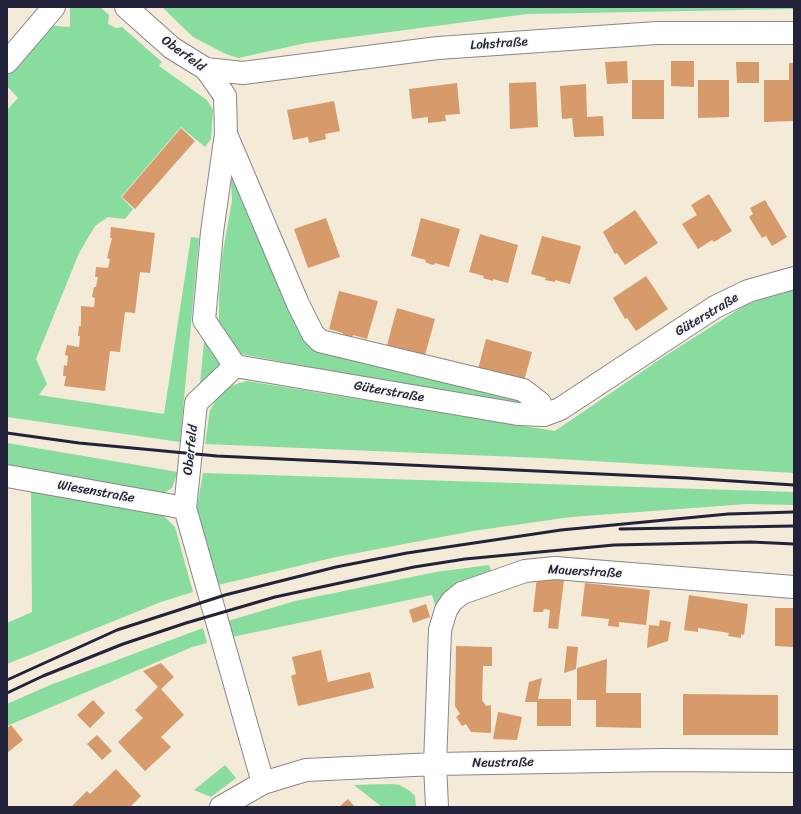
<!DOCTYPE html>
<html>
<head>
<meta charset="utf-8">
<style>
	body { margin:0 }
	#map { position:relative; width:801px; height:814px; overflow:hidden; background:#f3ead8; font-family:Sriracha,sans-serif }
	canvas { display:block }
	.frame { position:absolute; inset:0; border:8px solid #22223b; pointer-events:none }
</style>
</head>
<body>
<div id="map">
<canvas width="801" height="814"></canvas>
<div class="frame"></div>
</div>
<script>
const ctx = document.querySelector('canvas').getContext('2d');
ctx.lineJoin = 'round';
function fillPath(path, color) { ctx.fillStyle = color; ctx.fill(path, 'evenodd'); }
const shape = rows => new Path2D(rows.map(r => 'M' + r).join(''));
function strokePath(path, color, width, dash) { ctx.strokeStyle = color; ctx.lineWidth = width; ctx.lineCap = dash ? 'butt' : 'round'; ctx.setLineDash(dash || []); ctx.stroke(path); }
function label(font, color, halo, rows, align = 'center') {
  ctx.font = font + ' Sriracha,sans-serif'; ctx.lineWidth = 3; ctx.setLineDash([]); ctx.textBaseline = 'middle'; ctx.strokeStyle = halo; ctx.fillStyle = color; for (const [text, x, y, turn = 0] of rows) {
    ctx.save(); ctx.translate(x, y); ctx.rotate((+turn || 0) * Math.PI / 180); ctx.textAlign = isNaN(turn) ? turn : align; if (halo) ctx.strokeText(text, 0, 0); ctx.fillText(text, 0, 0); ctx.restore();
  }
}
const green = shape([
	[70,7,100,7,109,15,108,24,116,28,122,27,162,62,159,66,207,100,213,110,211,139,205,147,181,127,121,197,133,209,125,219,108,217,95,226,79,253,36,359,47,384,39,395,164,414,191,237,199,238,180,442,7,417,7,110,18,98,7,86,7,73,42,25,70,27],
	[162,7,794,7,794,9,527,14,306,43,238,58,226,54,193,37],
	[236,177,307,339,421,377,528,399,527,405,430,390,236,353,223,337,219,321,219,297,222,257,232,201,231,180],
	[794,290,794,473,542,458,205,444,210,410,219,395,233,385,247,381,555,431,665,356,747,304],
	[206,340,222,366,200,384,204,342],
	[7,443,178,472,172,488,164,493,7,468],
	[203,473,794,492,794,505,747,504,571,517,473,531,336,557,218,585,209,559,197,507],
	[31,487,160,512,175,527,193,592,161,602,7,664,7,623,32,612],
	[489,565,492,573,436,607,432,595,232,637,228,621,295,601,436,572],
	[203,628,207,643,192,647,7,726,7,704,50,685],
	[225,765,236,778,211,797,194,790],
	[392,784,400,785,410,791,415,796,416,807,382,807,354,785]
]);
const building = shape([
	[627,61,628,83,607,84,605,62],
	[671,61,694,61,694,87,671,86],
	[736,62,759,62,759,83,737,83],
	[789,63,794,63,793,121,764,122,764,80,789,80],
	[632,80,664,80,664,119,632,119],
	[698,80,729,80,729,117,698,118],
	[536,82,538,127,510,129,509,83],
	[457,83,460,114,445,115,446,121,428,123,428,117,412,119,409,89],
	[586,84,587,117,603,116,604,136,574,137,572,118,562,119,560,86],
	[334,101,340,131,325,134,326,139,309,143,308,137,293,140,287,110],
	[181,128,195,141,135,209,122,197],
	[709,194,732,231,714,242,712,240,698,249,682,224,697,215,691,205],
	[765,200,787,237,772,246,766,236,762,238,749,217,753,214,750,208],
	[635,210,658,243,625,265,617,253,615,254,603,232],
	[326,218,340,257,308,268,294,229],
	[421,218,460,229,449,267,435,263,434,265,430,264,425,262,426,260,411,256],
	[111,227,155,233,150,273,140,272,135,313,125,312,120,352,110,351,105,391,64,386,66,376,63,376,64,365,67,366,68,356,65,355,67,345,79,347,80,336,78,336,79,326,81,326,81,306,94,307,95,298,92,297,94,287,96,287,98,277,95,277,96,267,108,268,110,259,107,258,112,238,110,238],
	[480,234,518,245,508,283,493,279,493,281,483,278,484,276,469,272],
	[542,236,581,246,570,284,555,280,555,282,545,280,546,278,531,274],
	[646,276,668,309,636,331,627,318,625,319,613,298],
	[339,291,378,301,367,339,353,335,352,337,347,336,343,335,343,333,329,329],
	[397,308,435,319,425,355,387,345],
	[486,339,532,352,524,381,478,369],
	[537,577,564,580,558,629,548,628,550,610,544,609,543,612,533,612],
	[585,583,650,590,646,625,619,622,619,627,608,626,609,619,581,616],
	[689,595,748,604,744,635,741,634,741,638,728,636,729,633,698,628,698,632,684,630],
	[426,604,430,617,413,623,409,610],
	[775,608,794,608,794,647,775,646],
	[660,620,671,622,668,641,647,648,649,625,659,626],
	[456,646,492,647,492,666,483,666,482,700,486,706,491,705,491,733,471,732,466,724,462,726,456,717,460,714,455,706],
	[567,646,578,647,576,669,564,673],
	[321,650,328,682,370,672,374,688,298,706,291,676,296,674,292,657],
	[607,659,606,693,641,693,641,728,596,727,596,700,577,700,577,668],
	[161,663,174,677,161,689,184,715,161,737,171,747,145,771,118,742,143,718,135,710,158,687,143,671],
	[542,678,538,699,571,699,571,726,537,726,537,702,525,702,529,682],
	[683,694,778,695,778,735,683,735],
	[93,700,105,713,90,728,77,715],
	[498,712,522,717,517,740,493,739],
	[11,725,23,740,7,753,7,728],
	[97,735,112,751,102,760,87,744],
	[116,769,141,796,130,807,71,807,87,791,90,794],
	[348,799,355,807,339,807]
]);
const minor = shape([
	[126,7,172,48,206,69,225,96,226,134,212,232,204,320,235,366],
	[7,62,54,7],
	[206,69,243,73,438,48,657,33,794,33],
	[226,134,298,304,313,334,320,341,523,390,540,403,544,415],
	[235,366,518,414,544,415,560,409,715,307,748,291,794,278],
	[235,366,196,403,185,508,263,783],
	[7,476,185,508],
	[221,807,263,783,306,770,435,764,664,760,794,761],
	[437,807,435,764,440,630,446,610,452,601,462,593,525,571,555,568,794,587]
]);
const rail = shape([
	[7,433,79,443,217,456,686,478,794,485],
	[620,529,794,526],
	[7,680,117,630,225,595,336,567,407,553,561,530,728,514,794,512],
	[7,693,43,676,123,644,186,623,275,597,414,567,465,559,614,545,751,542,794,544]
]);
const streetNames = [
	["Lohstraße",499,44,-4],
	["Oberfeld",183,54,36],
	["Güterstraße",707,315,-31],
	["Güterstraße",389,392,10],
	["Oberfeld",191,450,-84],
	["Wiesenstraße",96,492,10],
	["Mauerstraße",585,572,3],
	["Neustraße",503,763,-1]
];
fillPath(green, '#88dc9d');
fillPath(building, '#d79a6b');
strokePath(minor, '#8a868a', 24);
strokePath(minor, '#fff', 22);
strokePath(rail, '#22223b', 3);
label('13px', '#22223b', '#f6f6f2', streetNames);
</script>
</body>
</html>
